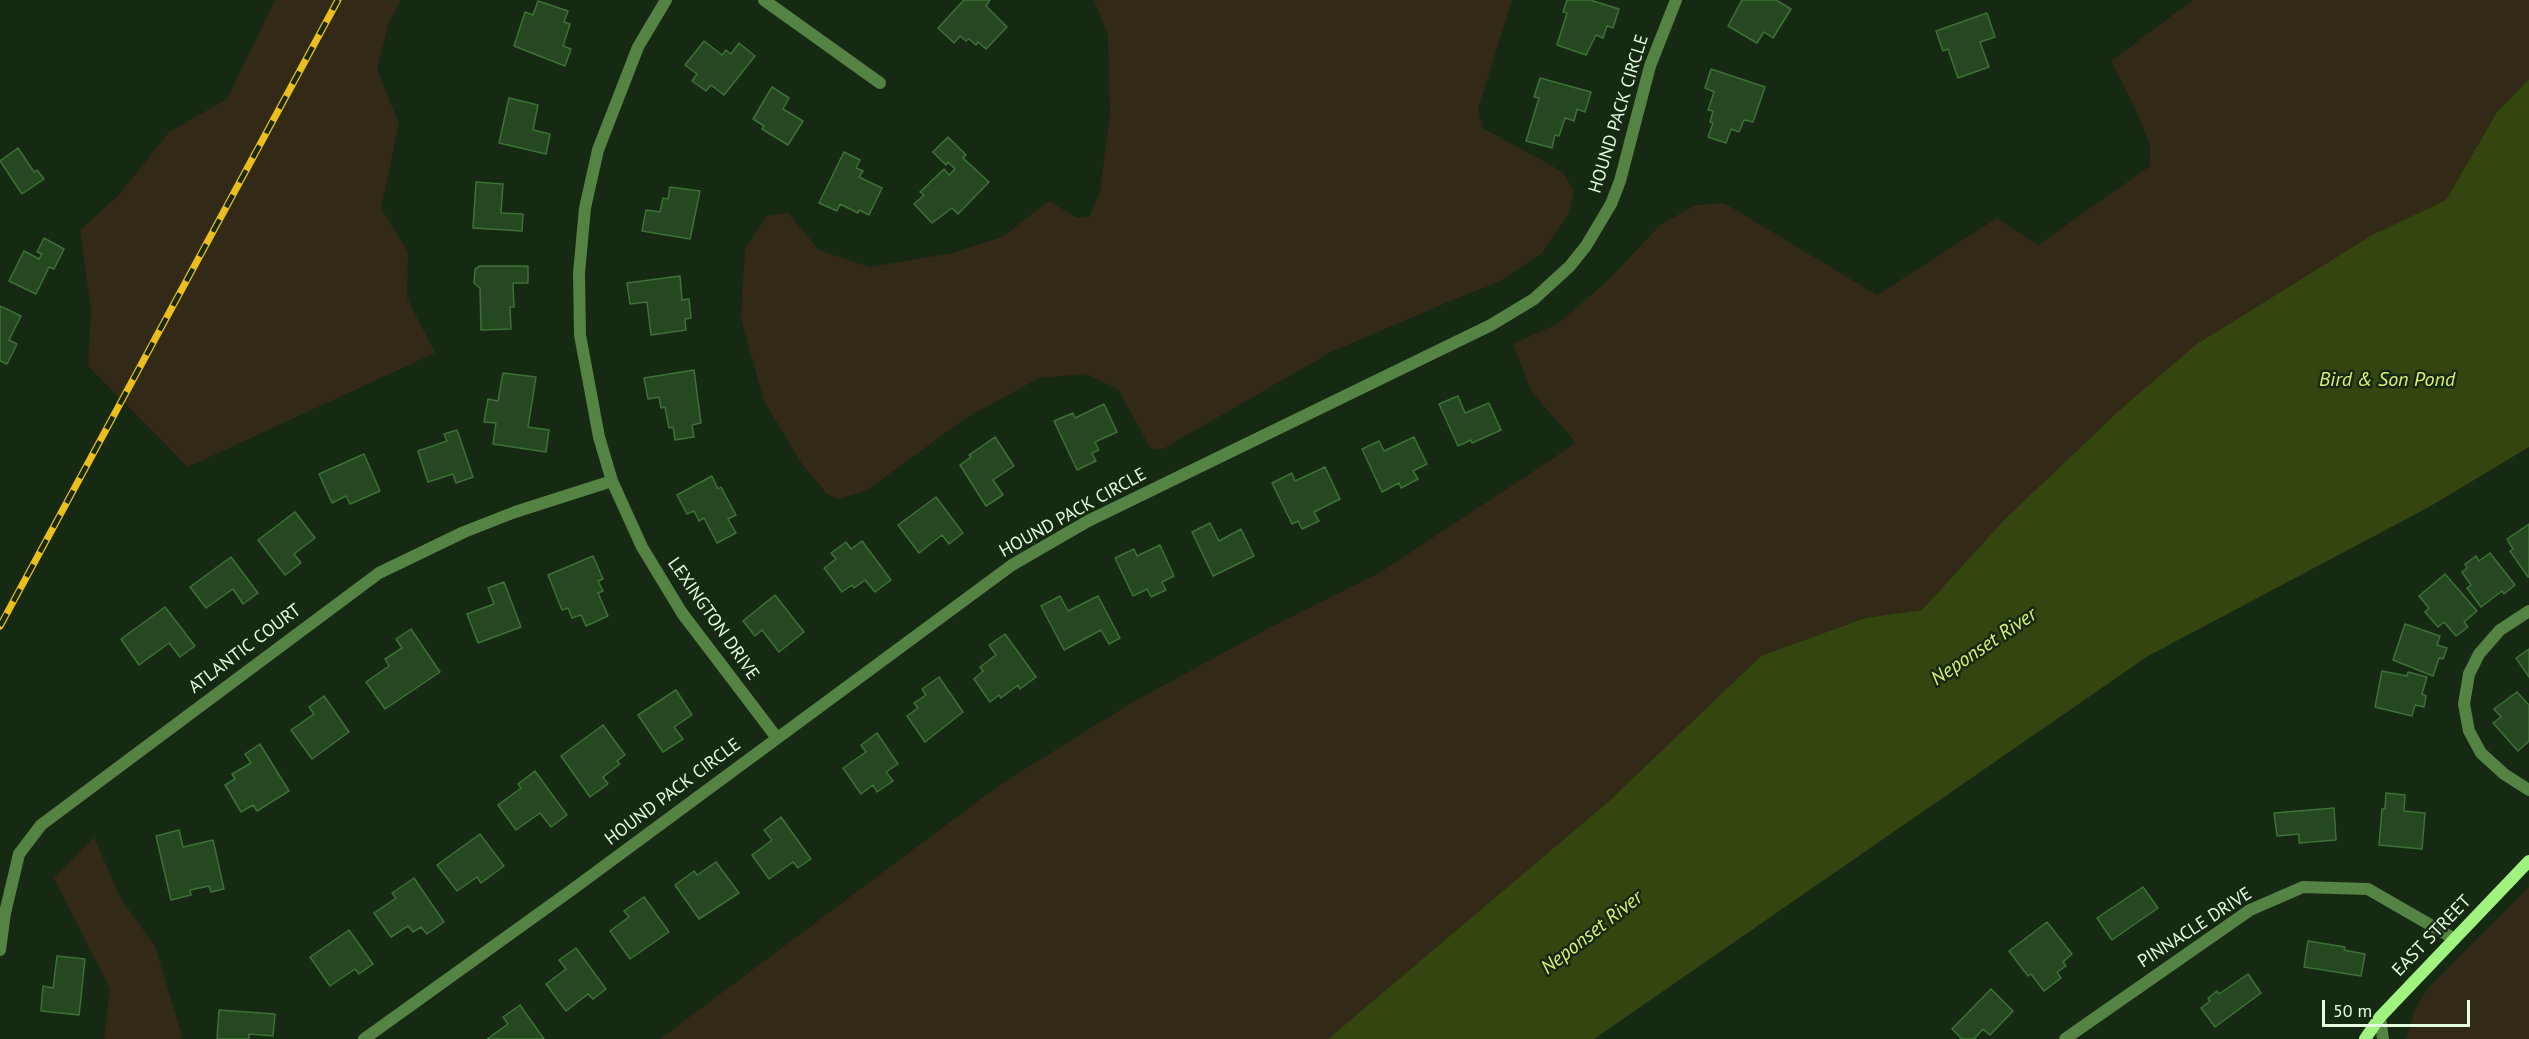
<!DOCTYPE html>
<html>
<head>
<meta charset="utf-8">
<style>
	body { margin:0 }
	#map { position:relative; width:2529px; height:1039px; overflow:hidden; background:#162913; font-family:"PT Sans",sans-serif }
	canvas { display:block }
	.scale { position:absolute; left:2322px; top:1000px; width:148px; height:27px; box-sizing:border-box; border:3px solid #e4fcde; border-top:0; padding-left:8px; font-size:18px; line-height:21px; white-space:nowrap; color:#e4fcde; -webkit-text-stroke:4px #162913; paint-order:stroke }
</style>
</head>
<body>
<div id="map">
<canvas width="2529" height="1039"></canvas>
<div class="scale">50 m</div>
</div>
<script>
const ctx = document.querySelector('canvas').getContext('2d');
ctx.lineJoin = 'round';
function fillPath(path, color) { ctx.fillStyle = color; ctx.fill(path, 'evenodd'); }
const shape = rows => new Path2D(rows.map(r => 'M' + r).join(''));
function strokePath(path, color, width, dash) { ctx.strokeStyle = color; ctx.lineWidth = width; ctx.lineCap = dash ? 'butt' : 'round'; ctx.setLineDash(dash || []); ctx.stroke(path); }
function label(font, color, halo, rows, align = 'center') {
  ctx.font = font + ' "PT Sans",sans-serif'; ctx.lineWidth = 5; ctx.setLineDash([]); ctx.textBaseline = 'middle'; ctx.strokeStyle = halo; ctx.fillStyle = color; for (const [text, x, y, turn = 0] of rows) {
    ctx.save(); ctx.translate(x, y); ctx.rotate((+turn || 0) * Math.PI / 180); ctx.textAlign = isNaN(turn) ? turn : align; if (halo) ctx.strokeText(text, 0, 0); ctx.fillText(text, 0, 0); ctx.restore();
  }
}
const green = shape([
	[275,0,401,0,388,25,377,69,399,124,381,208,408,252,407,298,435,353,188,467,88,366,91,310,80,230,119,195,169,132,227,99],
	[1094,0,1512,0,1478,109,1483,128,1563,172,1574,191,1568,215,1542,253,1499,282,1460,297,1331,352,1163,449,1151,449,1118,389,1086,374,1039,378,963,420,866,491,838,499,827,494,802,464,764,401,741,318,745,248,767,216,788,213,819,250,870,267,953,253,1002,237,1049,201,1077,218,1089,217,1100,192,1110,113,1108,36],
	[2193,0,2529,0,2529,79,2497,112,2446,200,2374,234,2122,408,2005,519,1922,610,1865,618,1761,656,1608,802,1328,1039,660,1039,1001,784,1131,703,1271,627,1381,572,1576,443,1531,391,1513,344,1559,323,1608,280,1660,225,1696,205,1724,203,1877,295,1997,218,2038,245,2150,166,2150,145,2134,106,2111,61],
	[94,837,121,899,155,946,183,1039,104,1039,110,989,54,878],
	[2529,887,2529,1039,2406,1039,2414,1011,2428,988]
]);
const water = shape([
	[2529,79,2529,447,2429,507,2148,656,1594,1039,1328,1039,1608,802,1761,656,1865,618,1922,610,2005,519,2122,408,2197,344,2374,234,2446,200,2497,112]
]);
const building = shape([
	[964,0,990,0,986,6,1007,27,986,49,978,42,976,45,969,39,966,41,960,36,954,43,938,28,964,0],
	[1567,0,1590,0,1619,9,1613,28,1607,26,1603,38,1596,35,1586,55,1557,45,1567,13,1563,12,1567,0],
	[1742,0,1776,0,1791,9,1773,38,1764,32,1757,43,1728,26,1742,0],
	[538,1,568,11,564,22,570,24,563,46,571,49,565,66,514,46,525,12,533,15,538,1],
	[1987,13,1995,37,1980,42,1989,67,1958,78,1948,49,1943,51,1936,31,1987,13],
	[704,41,722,55,726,50,731,54,739,43,755,56,724,95,711,85,706,91,692,81,697,74,685,65,704,41],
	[1711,69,1765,87,1753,122,1744,120,1739,132,1731,129,1726,143,1708,137,1713,123,1710,122,1713,111,1708,110,1714,92,1705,88,1711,69],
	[1540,78,1591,92,1585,112,1577,109,1574,121,1565,118,1559,136,1555,135,1552,148,1526,141,1539,98,1534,97,1540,78],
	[772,87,789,98,783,109,803,121,788,145,762,129,764,126,753,119,772,87],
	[509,98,538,105,533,130,550,134,546,154,499,143,509,98],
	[948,137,966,155,963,158,989,182,958,214,952,208,932,223,914,204,924,195,920,192,944,169,949,175,955,169,948,162,946,165,933,152,948,137],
	[18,148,34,172,37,170,44,179,22,194,0,161,18,148],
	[844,152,860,160,856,168,863,171,859,177,882,188,869,215,859,210,858,213,840,204,837,211,819,203,844,152],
	[476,182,503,184,501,213,523,214,522,231,473,228,476,182],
	[670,187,700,191,690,239,642,231,646,210,660,212,663,198,668,199,670,187],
	[44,238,64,249,54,269,49,267,36,294,9,281,24,251,39,259,42,254,37,252,44,238],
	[480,266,528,266,528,283,513,283,514,307,510,307,511,329,481,330,480,288,474,283,475,269,480,266],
	[680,276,682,300,689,299,691,318,685,319,686,330,651,335,647,302,630,304,627,283,680,276],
	[0,306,21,316,9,340,17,344,7,364,0,361,0,306],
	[694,370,701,423,692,425,694,437,675,440,673,427,669,428,665,407,661,408,659,397,648,399,644,378,694,370],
	[503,373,536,377,528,427,549,430,546,452,493,444,496,423,484,422,488,399,498,401,503,373],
	[1458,396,1465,413,1489,403,1501,430,1472,443,1471,440,1458,446,1439,404,1458,396],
	[1104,404,1117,432,1095,442,1099,450,1092,453,1096,461,1077,470,1054,421,1073,413,1075,418,1104,404],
	[457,430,473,477,456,483,453,474,428,482,418,451,447,441,444,434,457,430],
	[995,437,1014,466,993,480,1003,495,986,506,960,465,971,457,969,455,995,437],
	[1414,437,1427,464,1413,471,1418,479,1401,488,1399,483,1382,492,1362,449,1379,441,1384,451,1414,437],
	[364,454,380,491,350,504,346,496,332,503,319,474,364,454],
	[1325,467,1340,499,1314,512,1319,521,1302,529,1298,521,1292,524,1272,483,1292,473,1295,481,1325,467],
	[712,476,718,489,721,487,736,515,728,519,736,533,717,543,704,518,699,521,694,511,687,514,677,495,712,476],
	[936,497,963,533,949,544,942,535,919,553,898,525,936,497],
	[295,512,315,538,294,554,301,563,285,575,258,540,295,512],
	[1210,523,1219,541,1241,529,1254,556,1213,576,1192,532,1210,523],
	[2529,524,2529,577,2528,577,2510,551,2513,549,2507,539,2529,524],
	[862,541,891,580,875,592,865,580,854,588,852,585,842,592,824,568,836,559,831,553,846,542,851,549,862,541],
	[1160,545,1174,576,1162,582,1166,590,1151,597,1147,589,1133,596,1115,558,1134,549,1137,556,1160,545],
	[2490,553,2515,585,2504,594,2502,591,2481,607,2467,588,2471,585,2462,572,2467,568,2465,564,2476,556,2479,561,2490,553],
	[593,556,603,579,598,581,603,591,598,593,608,616,586,626,581,615,572,618,568,608,562,610,548,575,593,556],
	[231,557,258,593,243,604,233,589,206,608,190,587,231,557],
	[2445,574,2477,611,2464,622,2468,627,2456,636,2444,622,2438,627,2425,612,2429,608,2419,596,2445,574],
	[504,582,521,627,478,643,467,614,494,604,488,588,504,582],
	[775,595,804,632,779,652,762,630,755,636,743,621,775,595],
	[1060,596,1068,611,1098,596,1120,638,1109,644,1101,630,1064,650,1041,606,1060,596],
	[165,607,195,646,180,657,169,643,139,665,121,639,165,607],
	[2405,624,2440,636,2437,645,2447,648,2443,659,2439,658,2433,676,2393,660,2405,624],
	[411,629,440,672,385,709,366,682,389,666,385,659,402,648,396,639,411,629],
	[1005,634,1036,677,1020,689,1018,685,1001,698,999,695,990,702,974,679,983,671,980,667,996,655,989,645,1005,634],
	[2529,649,2529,677,2516,658,2529,649],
	[2382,671,2407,676,2408,672,2427,677,2422,694,2426,696,2424,707,2415,705,2412,716,2375,707,2382,671],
	[939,677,963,712,925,742,907,716,918,708,914,703,926,695,922,689,939,677],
	[676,690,692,715,674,727,683,739,663,752,638,715,676,690],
	[2517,692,2529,705,2529,741,2518,751,2493,723,2501,717,2494,709,2517,692],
	[324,696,349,732,312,759,291,730,314,714,309,707,324,696],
	[603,725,625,755,617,761,620,764,603,777,608,784,590,797,561,756,603,725],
	[877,733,898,764,886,772,893,781,877,792,873,785,861,794,843,768,866,752,861,745,877,733],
	[260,744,289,791,257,811,253,805,241,812,225,785,235,779,232,774,251,763,245,754,260,744],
	[535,771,567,815,551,827,540,813,516,830,498,805,521,788,518,784,535,771],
	[2386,793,2405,795,2404,811,2425,813,2422,849,2379,845,2382,809,2385,809,2386,793],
	[2334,808,2336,840,2299,843,2299,834,2277,836,2274,813,2334,808],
	[781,817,811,859,798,868,793,862,769,879,752,855,772,840,764,830,781,817],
	[179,830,183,847,213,840,224,889,211,892,209,886,190,890,191,895,171,900,156,836,179,830],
	[480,834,504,866,481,883,477,877,457,891,437,865,480,834],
	[716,862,739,893,699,919,675,885,694,871,697,875,716,862],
	[414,878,444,922,427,934,421,927,413,932,408,926,391,937,374,913,396,898,392,893,414,878],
	[2143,887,2158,908,2112,940,2097,918,2143,887],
	[644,897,669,932,630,959,610,931,629,917,624,911,644,897],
	[2047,922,2072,954,2063,962,2066,966,2057,972,2061,978,2044,991,2031,974,2028,976,2009,951,2047,922],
	[349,930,373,964,359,974,355,969,330,986,310,957,349,930],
	[2308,941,2345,947,2344,950,2365,954,2361,976,2304,967,2308,941],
	[576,948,606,989,593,999,588,994,566,1011,546,984,566,969,559,960,576,948],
	[57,956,85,959,79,1015,41,1011,43,986,53,988,57,956],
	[2248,974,2261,993,2215,1027,2201,1008,2210,1001,2208,998,2217,991,2219,994,2248,974],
	[1991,989,2013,1011,1990,1035,1983,1029,1974,1039,1962,1039,1952,1029,1991,989],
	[520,1005,544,1039,487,1039,508,1024,503,1017,520,1005],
	[219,1010,275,1014,273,1036,249,1034,249,1039,217,1039,219,1010]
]);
const street = shape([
	[666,0,638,47,598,150,585,208,579,273,580,335,599,437,612,481,642,547,682,613,777,738],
	[764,0,880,83],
	[2529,611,2500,630,2479,654,2469,674,2464,704,2469,731,2481,753,2504,774,2529,790],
	[0,950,5,913,19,854,41,825,379,573,464,532,515,512,612,481],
	[2380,1017,2383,1039],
	[364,1039,573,889,1012,565,1088,521,1491,325,1534,299,1570,266,1586,246,1611,204,1620,181,1650,66,1676,0],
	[2065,1039,2250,910,2303,887,2368,889,2453,938]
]);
const secondary = shape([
	[2365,1039,2380,1017,2529,861]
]);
const rail = shape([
	[0,626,338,0]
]);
const streetNames = [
	["HOUND PACK CIRCLE",1619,114,-73],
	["HOUND PACK CIRCLE",1073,513,-29],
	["LEXINGTON DRIVE",713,619,55],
	["ATLANTIC COURT",245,649,-37],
	["HOUND PACK CIRCLE",673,792,-37],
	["PINNACLE DRIVE",2195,928,-33],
	["EAST STREET",2432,936,-46]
];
const waterNames = [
	["Bird & Son Pond",2387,380],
	["Neponset River",1984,647,-34],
	["Neponset River",1592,933,-38]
];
fillPath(green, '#322917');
fillPath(water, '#344510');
fillPath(building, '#254821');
strokePath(building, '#3c7235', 1.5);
strokePath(street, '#558343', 12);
strokePath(secondary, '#a0f37e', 12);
strokePath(rail, '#e9be1d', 7);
strokePath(rail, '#162913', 4.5, [14]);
label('18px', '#e4fcde', '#162913', streetNames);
label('italic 20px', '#dff276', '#162913', waterNames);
</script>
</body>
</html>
